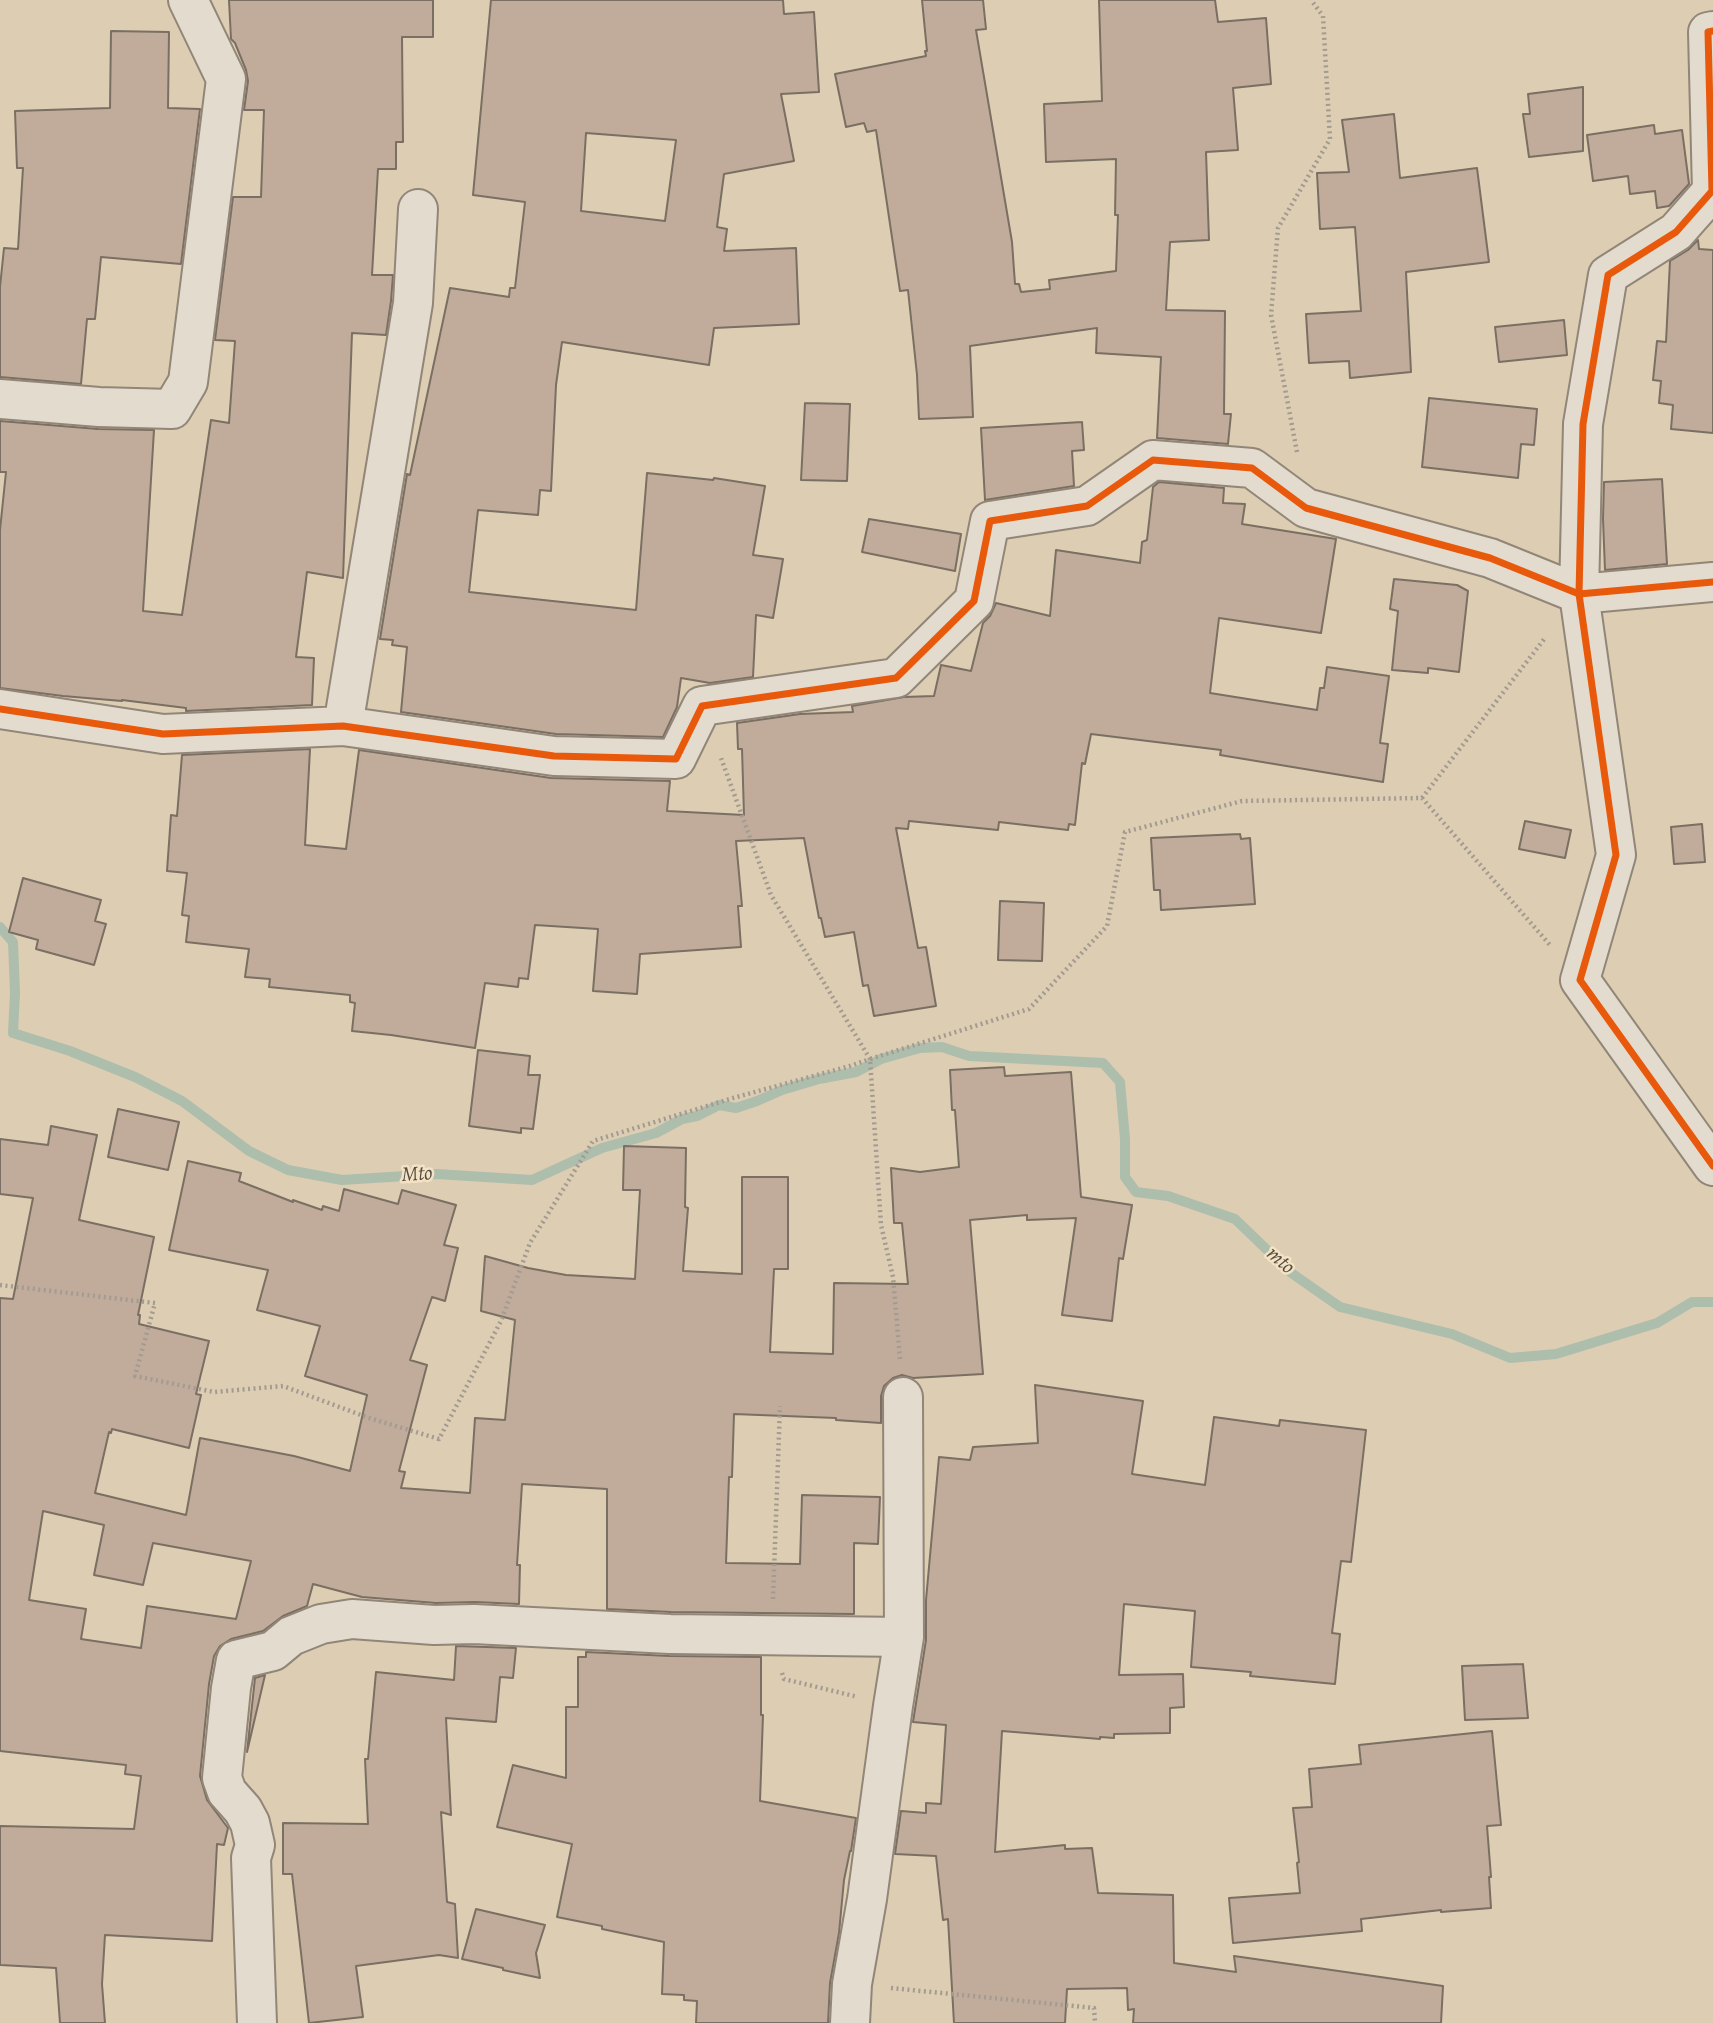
<!DOCTYPE html>
<html>
<head>
<meta charset="utf-8">
<style>
	body { margin:0 }
	canvas { display:block; background:#dccdb3 }
</style>
</head>
<body>
<canvas width="1713" height="2023"></canvas>
<script>
const ctx = document.querySelector('canvas').getContext('2d');
ctx.lineJoin = 'round';
const shape = rows => new Path2D(rows.map(r => 'M' + r).join(''));
function strokePath(path, color, width, dash) { ctx.strokeStyle = color; ctx.lineWidth = width; ctx.lineCap = dash ? 'butt' : 'round'; ctx.setLineDash(dash || []); ctx.stroke(path); }
function fillPath(path, color) { ctx.fillStyle = color; ctx.fill(path, 'evenodd'); }
function label(font, color, halo, rows, align = 'center') {
  ctx.font = font + ' Alegreya,serif'; ctx.lineWidth = 5; ctx.setLineDash([]); ctx.textBaseline = 'middle'; ctx.strokeStyle = halo; ctx.fillStyle = color; for (const [text, x, y, turn = 0] of rows) {
    ctx.save(); ctx.translate(x, y); ctx.rotate((+turn || 0) * Math.PI / 180); ctx.textAlign = isNaN(turn) ? turn : align; if (halo) ctx.strokeText(text, 0, 0); ctx.fillText(text, 0, 0); ctx.restore();
  }
}
const stream = shape([
	[0,927,13,942,15,993,13,1033,70,1051,135,1077,182,1101,249,1151,288,1170,342,1180,437,1174,532,1180,602,1148,656,1133,682,1119,697,1116,719,1105,736,1108,757,1101,782,1090,819,1079,856,1072,881,1059,920,1048,942,1047,969,1056,1103,1063,1120,1082,1125,1139,1125,1177,1136,1192,1168,1196,1235,1219,1290,1272,1340,1307,1452,1334,1510,1358,1556,1354,1657,1323,1692,1302,1713,1302]
]);
const building = shape([
	[229,0,433,0,433,37,402,37,403,142,396,142,396,169,378,169,372,275,393,275,391,301,386,335,352,333,343,578,307,572,296,657,314,658,312,705,186,711,186,708,122,700,122,701,63,696,0,688,0,530,6,472,0,472,0,421,98,429,154,430,143,611,182,615,211,420,229,423,235,341,215,340,233,197,261,197,264,110,244,110,248,81,246,70,235,43,231,39,229,0],
	[491,0,783,0,784,14,814,12,819,92,781,94,794,161,724,174,717,227,727,229,724,251,796,248,799,324,714,328,709,365,562,342,556,385,551,491,540,490,538,515,478,510,469,592,636,610,647,473,713,480,714,478,765,486,753,555,783,559,773,618,756,615,753,677,710,683,681,678,677,707,663,737,556,734,401,712,407,647,392,645,393,640,380,639,407,474,410,475,450,288,509,297,510,288,515,288,525,202,473,195,491,0],
	[586,133,676,140,665,221,581,211,586,133],
	[922,0,983,0,986,29,976,30,1012,242,1015,284,1019,284,1021,292,1050,289,1049,280,1116,271,1118,215,1115,215,1116,159,1046,162,1044,104,1102,101,1099,0,1215,0,1218,22,1266,18,1271,84,1233,88,1238,150,1206,152,1209,240,1170,242,1166,310,1225,311,1224,414,1231,414,1228,444,1157,438,1161,357,1096,353,1097,328,970,346,973,417,919,419,917,375,908,290,900,291,876,130,867,132,864,123,846,127,835,74,926,56,925,51,927,51,922,0],
	[111,31,169,32,168,108,200,109,181,264,101,257,95,319,87,319,81,384,0,377,0,287,4,248,18,249,23,168,17,168,15,111,110,108,111,31],
	[1583,87,1583,151,1529,157,1523,114,1530,114,1528,94,1583,87],
	[1394,114,1400,178,1477,168,1489,262,1406,272,1411,372,1350,378,1349,361,1309,363,1306,314,1361,311,1355,227,1320,229,1317,173,1349,172,1342,120,1394,114],
	[1654,125,1655,134,1682,130,1689,184,1669,206,1657,208,1655,191,1630,194,1628,176,1593,181,1587,135,1654,125],
	[1698,240,1699,249,1713,250,1713,433,1671,429,1673,405,1659,403,1661,381,1653,380,1657,341,1666,342,1670,261,1688,250,1698,240],
	[1564,320,1567,355,1499,362,1495,327,1564,320],
	[1429,398,1537,409,1534,445,1521,444,1518,478,1422,467,1429,398],
	[805,403,850,404,847,481,801,480,805,403],
	[1082,422,1084,450,1072,451,1074,486,985,500,981,428,1082,422],
	[1662,479,1667,564,1605,570,1603,519,1604,482,1662,479],
	[1159,482,1224,488,1223,503,1245,504,1242,524,1336,539,1321,633,1219,618,1210,693,1317,710,1320,688,1324,688,1327,667,1389,676,1380,743,1388,744,1383,782,1220,755,1221,750,1091,734,1085,764,1082,763,1075,825,1069,824,1068,830,999,822,998,830,909,821,908,829,896,828,918,948,926,947,936,1006,874,1016,868,985,863,986,854,932,825,937,821,918,819,918,804,838,736,841,742,906,738,906,741,947,640,954,637,994,593,991,598,929,535,925,528,979,519,978,518,987,485,983,475,1048,391,1035,352,1031,355,1003,350,1002,350,995,269,987,270,979,245,977,249,949,186,942,189,916,182,915,187,873,167,871,171,815,177,816,182,755,310,749,305,845,346,849,359,750,551,778,670,781,667,811,744,815,742,749,738,749,737,723,800,714,853,712,852,706,904,697,934,696,941,665,971,671,983,623,990,616,996,603,1050,616,1056,550,1140,563,1142,542,1147,540,1153,487,1159,482],
	[869,519,961,534,955,571,862,552,869,519],
	[1394,579,1457,585,1468,591,1459,672,1428,668,1428,673,1392,670,1398,611,1390,609,1394,579],
	[1525,821,1571,830,1565,858,1519,849,1525,821],
	[1702,824,1705,862,1674,864,1671,827,1702,824],
	[1240,834,1241,839,1250,838,1255,904,1161,910,1160,890,1154,890,1151,838,1240,834],
	[23,878,101,900,95,921,106,924,94,965,36,949,38,940,9,932,23,878],
	[1000,901,1044,903,1042,961,998,960,1000,901],
	[478,1050,530,1056,528,1075,540,1075,533,1129,521,1128,521,1133,469,1126,478,1050],
	[1004,1067,1005,1076,1071,1072,1081,1197,1132,1205,1123,1259,1119,1258,1112,1321,1062,1315,1076,1218,1027,1220,1027,1215,970,1220,983,1374,913,1378,902,1375,893,1378,884,1386,881,1396,881,1423,836,1420,836,1418,734,1414,732,1477,729,1477,726,1563,800,1564,802,1495,880,1497,878,1544,854,1543,854,1614,671,1612,607,1609,607,1489,522,1484,517,1565,520,1565,519,1604,475,1602,436,1603,362,1597,313,1584,307,1606,283,1616,263,1631,231,1639,220,1646,214,1656,209,1684,200,1776,207,1800,228,1828,224,1845,217,1844,212,1941,105,1935,102,1984,105,2023,60,2023,56,1968,0,1965,0,1826,134,1829,141,1776,125,1774,126,1765,0,1751,0,1298,13,1299,33,1198,0,1194,0,1139,48,1145,51,1126,97,1135,79,1220,154,1237,138,1315,140,1315,139,1324,209,1341,196,1394,201,1395,189,1448,112,1429,111,1433,109,1432,95,1493,186,1515,200,1438,294,1456,350,1471,367,1395,305,1376,320,1326,257,1310,268,1270,169,1250,188,1161,241,1173,239,1181,293,1202,293,1200,322,1210,323,1206,339,1211,344,1189,398,1204,402,1190,456,1205,444,1245,458,1248,445,1301,432,1297,410,1360,427,1365,399,1471,405,1472,401,1488,470,1493,475,1418,505,1420,515,1320,481,1311,485,1256,528,1268,566,1275,635,1279,640,1190,623,1190,624,1146,686,1148,685,1207,688,1208,683,1271,742,1274,742,1177,788,1177,788,1269,774,1269,770,1352,833,1354,834,1283,908,1284,902,1223,894,1223,891,1168,920,1172,959,1167,955,1110,952,1110,950,1070,1004,1067],
	[43,1511,104,1525,94,1575,143,1585,153,1543,251,1561,236,1619,147,1606,141,1648,81,1639,86,1609,29,1600,43,1511],
	[118,1109,179,1122,168,1170,108,1157,118,1109],
	[1035,1385,1143,1401,1132,1474,1205,1485,1214,1417,1279,1426,1280,1420,1366,1430,1351,1562,1341,1561,1332,1633,1340,1634,1335,1684,1250,1676,1251,1672,1191,1667,1195,1611,1124,1604,1119,1675,1183,1674,1184,1707,1170,1708,1170,1733,1114,1734,1114,1738,1100,1737,1100,1739,1002,1731,995,1852,1065,1845,1065,1849,1092,1848,1098,1893,1173,1895,1174,1963,1236,1972,1234,1956,1443,1986,1441,2023,1133,2023,1134,2009,1128,2010,1127,1988,1067,1989,1065,2023,954,2023,948,1919,943,1920,936,1856,895,1854,901,1811,926,1813,926,1803,941,1804,946,1725,913,1722,926,1640,926,1600,939,1457,970,1460,973,1447,1038,1443,1035,1385],
	[456,1646,516,1648,513,1678,500,1677,496,1722,446,1718,451,1815,441,1812,447,1902,455,1904,458,1958,439,1955,356,1966,363,2017,309,2023,292,1874,283,1874,283,1823,368,1824,365,1759,368,1759,376,1672,454,1680,456,1646],
	[586,1652,669,1656,761,1657,761,1715,763,1715,760,1801,856,1818,851,1851,850,1851,844,1880,839,1933,830,1983,828,2023,696,2023,697,2001,684,2000,684,1995,662,1994,664,1942,602,1929,602,1926,557,1917,572,1844,497,1827,513,1765,566,1778,566,1707,578,1707,578,1657,586,1657,586,1652],
	[1523,1664,1528,1718,1465,1720,1462,1666,1523,1664],
	[265,1675,247,1752,255,1678,265,1675],
	[1492,1731,1501,1825,1487,1826,1491,1877,1489,1877,1491,1908,1441,1912,1441,1910,1361,1919,1362,1931,1233,1943,1229,1898,1300,1893,1297,1863,1299,1862,1293,1808,1312,1807,1309,1769,1361,1764,1359,1745,1492,1731],
	[476,1909,545,1925,536,1953,540,1978,503,1970,503,1968,462,1959,476,1909]
]);
const path = shape([
	[1297,452,1271,315,1278,228,1330,139,1323,16,1311,0],
	[1422,798,1545,638],
	[0,1285,155,1303,135,1376,214,1392,283,1386,369,1418,439,1439,501,1321,530,1243,593,1141,733,1098,850,1066,870,1059,771,895,721,758],
	[900,1359,893,1277,881,1225,870,1059,1029,1009,1107,926,1125,832,1242,801,1422,798,1550,945],
	[773,1599,780,1406],
	[782,1673,784,1679,858,1697],
	[891,1988,1094,2008,1095,2023]
]);
const street = shape([
	[1713,31,1708,32,1712,191,1676,232,1608,275,1583,424,1579,594,1616,855,1580,980,1713,1166],
	[0,399,99,407,172,409,188,382,226,79,188,0],
	[0,709,163,734,343,726,554,756,676,759,702,706,896,678,974,601,990,521,1087,506,1153,460,1252,468,1306,508,1490,558,1579,594,1713,582],
	[343,726,413,303,418,209],
	[257,2023,251,1858,255,1845,250,1823,243,1810,227,1792,222,1778,231,1688,236,1660,273,1651,291,1636,321,1624,352,1619,434,1625,474,1624,670,1634,904,1637],
	[850,2023,852,1984,867,1899,893,1706,904,1637,903,1397]
]);
const cycleway = shape([
	[1713,31,1708,32,1712,191,1676,232,1608,275,1583,424,1579,594,1616,855,1580,980,1713,1166],
	[0,709,163,734,343,726,554,756,676,759,702,706,896,678,974,601,990,521,1087,506,1153,460,1252,468,1306,508,1490,558,1579,594,1713,582]
]);
const waterNames = [
	["Mto",417,1175,-3],
	["mto",1280,1261,42]
];
strokePath(stream, '#aebead', 10);
fillPath(building, '#c1ac9b');
strokePath(building, '#7a6f62', 2);
strokePath(street, '#918677', 42);
strokePath(path, '#a39b91', 4.5, [2, 3.5]);
strokePath(street, '#e2dbce', 38);
strokePath(cycleway, '#e8590c', 7);
label('italic 21px', '#534b42', '#f3e2c3', waterNames);
</script>
</body>
</html>
